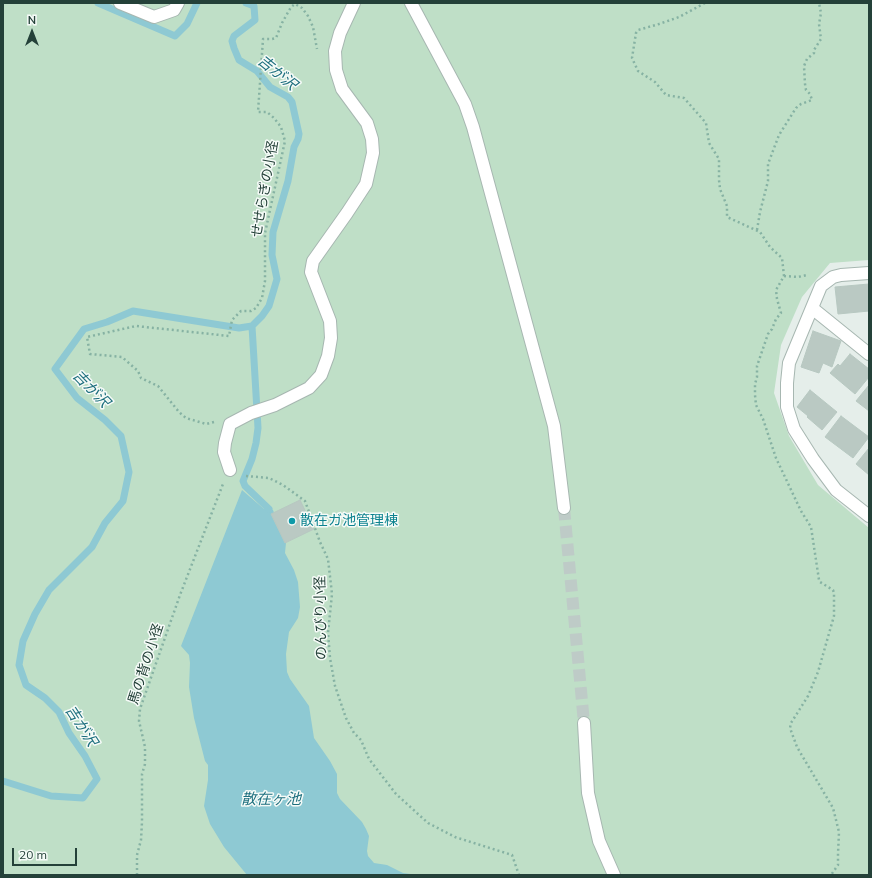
<!DOCTYPE html>
<html>
<head>
<meta charset="utf-8">
<style>
	body { margin:0 }
	#map { position:relative; width:872px; height:878px; overflow:hidden; background:#e5eeea; font-family:Mulish,sans-serif }
	canvas { display:block }
	.frame { position:absolute; inset:0; border:4px solid #244139; pointer-events:none }
	.north { position:absolute; left:12px; top:12px; width:40px; height:40px; -webkit-text-stroke:3px #f6fbf8; paint-order:stroke; rotate:0deg; font-size:11px; font-weight:700; line-height:16px; text-align:center; color:#244139 }
	.north::after { content:''; display:block; margin:auto; width:14px; height:18px; background:#244139; clip-path:polygon(50% 0,100% 100%,50% 72%,0 100%) }
	.scale { position:absolute; left:12px; top:848px; width:65px; height:18px; box-sizing:border-box; border:2px solid #244139; border-top:0; padding-left:5px; font-size:12px; line-height:14px; white-space:nowrap; color:#244139; -webkit-text-stroke:3px #f6fbf8; paint-order:stroke }
</style>
</head>
<body>
<div id="map">
<canvas width="872" height="878"></canvas>
<div class="frame"></div>
<div class="north">N</div>
<div class="scale">20 m</div>
</div>
<script>
const ctx = document.querySelector('canvas').getContext('2d');
ctx.lineJoin = 'round';
function fillPath(path, color) { ctx.fillStyle = color; ctx.fill(path, 'evenodd'); }
const shape = rows => new Path2D(rows.map(r => 'M' + r).join(''));
function strokePath(path, color, width, dash) { ctx.strokeStyle = color; ctx.lineWidth = width; ctx.lineCap = dash ? 'butt' : 'round'; ctx.setLineDash(dash || []); ctx.stroke(path); }
function label(font, color, halo, rows, align = 'center') {
  ctx.font = font + ' Mulish,"Noto Sans JP",sans-serif'; ctx.lineWidth = 3; ctx.setLineDash([]); ctx.textBaseline = 'middle'; ctx.strokeStyle = halo; ctx.fillStyle = color; for (const [text, x, y, turn = 0] of rows) {
    ctx.save(); ctx.translate(x, y); ctx.rotate((+turn || 0) * Math.PI / 180); ctx.textAlign = isNaN(turn) ? turn : align; if (halo) ctx.strokeText(text, 0, 0); ctx.fillText(text, 0, 0); ctx.restore();
  }
}
const green = shape([
	[3,3,869,3,869,260,830,263,802,297,781,345,774,393,789,436,818,485,869,528,869,875,3,875]
]);
const water = shape([
	[242,490,264,509,273,510,286,543,285,553,294,570,298,582,300,607,298,618,289,632,286,654,287,672,290,679,309,706,314,738,330,761,337,774,337,793,340,799,362,822,366,829,369,836,367,851,368,856,374,863,387,865,403,873,418,875,247,875,224,847,210,824,204,806,208,780,208,765,205,761,194,718,189,687,190,663,189,655,181,646]
]);
const stream = shape([
	[98,3,175,36,187,24,197,3],
	[252,326,258,428,256,443,252,459,243,481,245,486,269,509],
	[3,781,51,796,83,798,97,779,85,756,69,733,59,712,45,698,26,685,19,665,23,641,35,614,49,590,92,547,105,523,123,501,129,472,121,436,105,420,77,398,55,369,84,329,107,322,133,311,239,328,252,326,262,316,269,306,277,279,272,255,273,232,288,181,294,147,298,139,299,134,292,102,288,97,270,87,257,71,239,60,234,48,232,41,234,36,255,20,254,6,246,3]
]);
const building = shape([
	[869,284,869,311,838,314,835,287,869,284],
	[813,331,841,341,832,367,823,363,819,373,801,367,813,331],
	[850,354,869,369,869,377,855,394,830,373,838,364,840,366,850,354],
	[869,385,869,411,856,401,869,385],
	[810,390,837,412,822,430,807,417,808,416,797,407,810,390],
	[841,416,869,437,853,458,825,437,841,416],
	[869,448,869,475,856,464,869,448],
	[300,500,314,529,285,543,271,514,300,500]
]);
const minorTunnel = shape([
	[564,508,584,723]
]);
const path = shape([
	[705,3,679,17,659,24,638,30,636,33,632,58,638,71,655,82,666,95,684,98,706,123,709,143,719,159,719,180,720,189,727,206,727,217,760,232,770,247,782,258,784,276,776,290,777,299,781,313,776,319,772,329,768,334,757,366,757,377,755,384,755,395,756,405,763,419,776,458,801,511,811,527,819,580,820,582,833,590,834,593,834,616,818,672,808,696,791,723,790,728,797,747,833,808,839,832,838,854,838,865,831,875],
	[757,230,760,212,768,181,768,164,779,135,796,108,801,104,812,100,810,94,806,90,805,84,804,66,807,59,814,53,814,50,821,39,819,24,821,13,819,3],
	[784,276,798,277,807,275],
	[214,422,206,424,186,418,179,412,158,386,141,378,138,371,122,357,90,354,87,337,136,326,229,336,232,320,241,311,251,311,256,308,262,298,265,281,265,233,285,141,281,127,274,118,267,112,258,112,263,39,272,39,276,38,282,23,291,7,295,4,302,8,308,16,313,27,317,49],
	[246,476,269,478,283,485,305,501,320,542,328,559,332,594,328,633,330,658,335,686,346,718,354,733,361,740,369,759,396,794,428,823,455,837,512,855,519,875],
	[137,875,137,855,141,840,142,822,142,774,145,764,145,747,139,721,140,709,180,595,223,484]
]);
const minor = shape([
	[120,3,154,17,174,10,178,3],
	[411,3,465,104,473,127,554,426,564,508],
	[869,273,841,275,833,277,821,286,789,363,787,383,787,407,794,429,813,459,836,490,869,516],
	[812,308,869,354],
	[230,470,224,452,225,443,230,424,251,413,275,405,309,388,321,375,328,356,331,338,330,321,311,272,313,261,347,213,366,184,373,153,372,139,367,123,342,89,336,70,335,51,340,33,354,3],
	[584,723,588,793,599,841,614,875]
]);
const markers = [
	[292,521,4,"#0f9aa8"]
];
const streetNames = [
	["せせらぎの小径",265,189,-80],
	["のんびり小径",321,618,-91],
	["馬の背の小径",146,664,-72]
];
const cultureNames = [
	["散在ガ池管理棟",300,521]
];
const waterNames = [
	["吉が沢",277,73,39],
	["吉が沢",91,389,46],
	["吉が沢",81,726,57],
	["散在ヶ池",271,799]
];
fillPath(green, '#bfdfc7');
fillPath(water, '#8ec9d3');
strokePath(stream, '#8ec9d3', 7);
fillPath(building, '#bac9c3');
strokePath(building, '#b7c8c1', 1);
strokePath(minorTunnel, '#becbc7', 12, [12, 6]);
strokePath(minor, '#a7b7b1', 14);
strokePath(path, '#86b2a3', 2.5, [2, 3]);
strokePath(minor, '#fff', 12);
for (const [x, y, r, color] of markers) { const dot = new Path2D(); dot.arc(x, y, r, 0, 2 * Math.PI); ctx.fillStyle = color; ctx.fill(dot); strokePath(dot, '#f6fbf8', 1.5); }
label('14px', '#244139', '#f6fbf8', streetNames);
label('14px', '#0d838f', '#f6fbf8', cultureNames, 'left');
label('italic 15px', '#1d6f7e', '#f6fbf8', waterNames);
</script>
</body>
</html>
